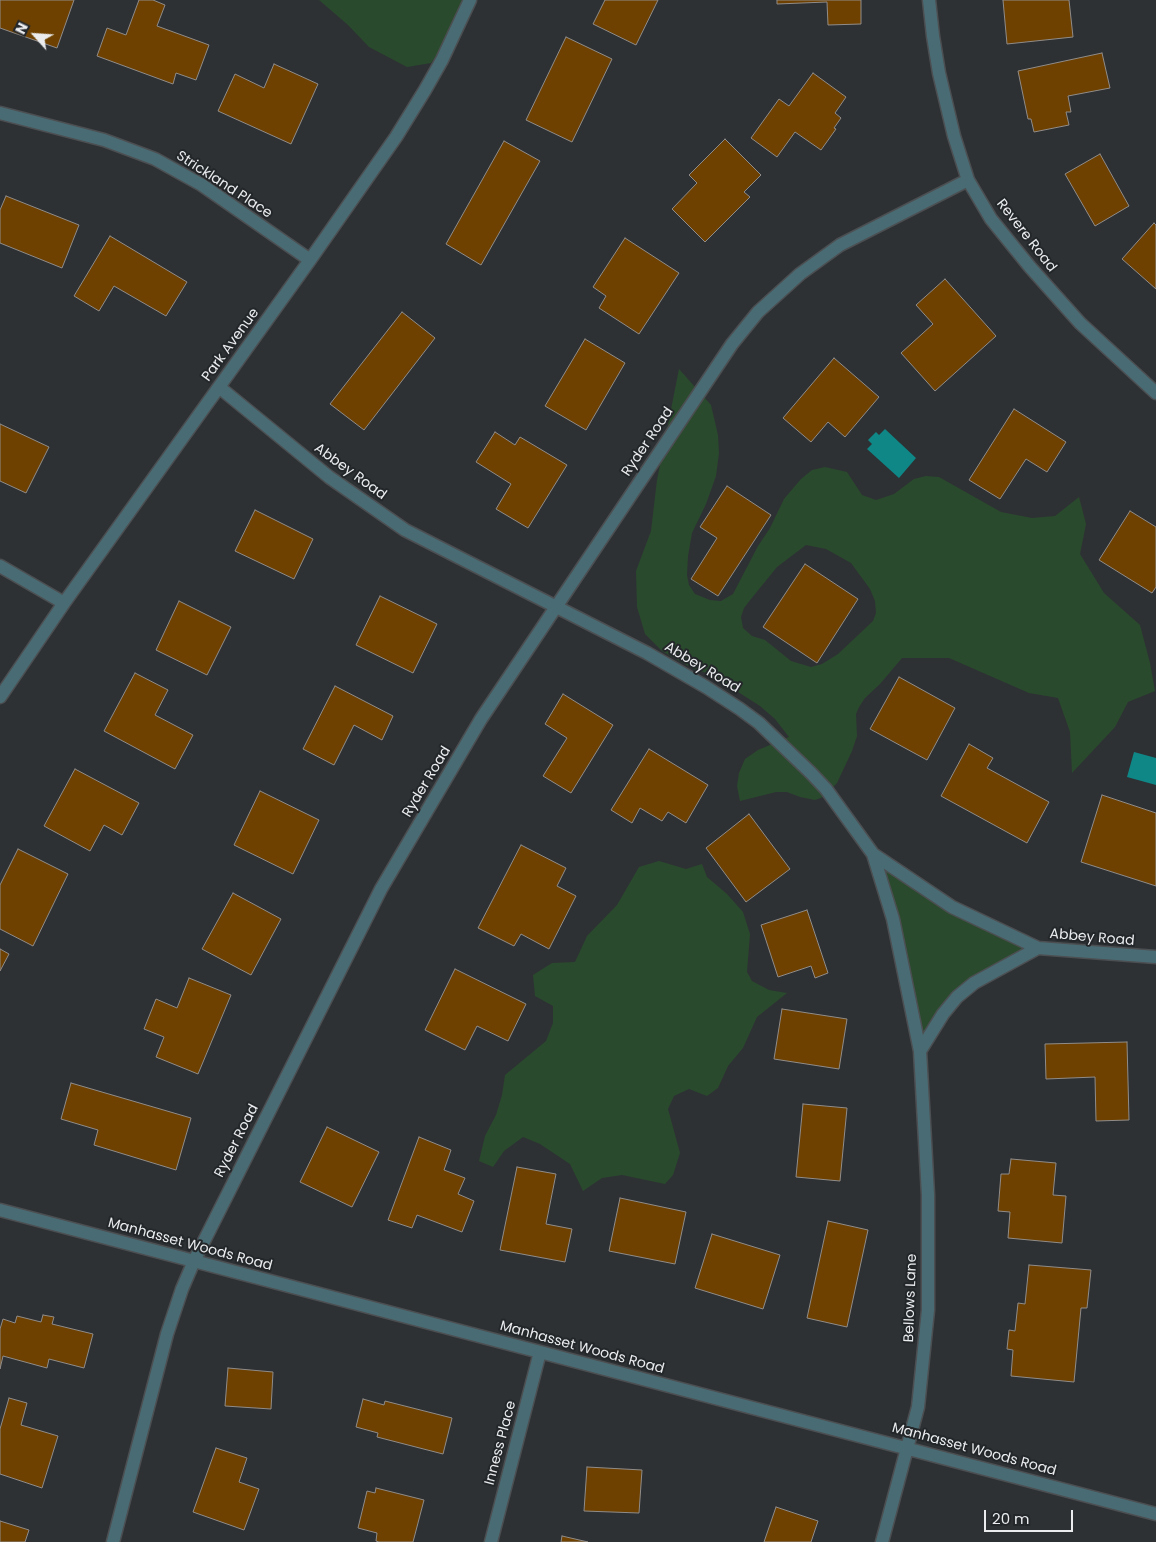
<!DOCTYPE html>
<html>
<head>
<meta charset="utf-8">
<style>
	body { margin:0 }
	#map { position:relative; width:1156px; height:1542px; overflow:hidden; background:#2e3134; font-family:Poppins,sans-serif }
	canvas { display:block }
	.north { position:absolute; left:10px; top:10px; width:50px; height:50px; -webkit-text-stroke:4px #24272a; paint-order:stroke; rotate:296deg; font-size:14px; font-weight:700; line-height:20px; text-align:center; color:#eaecee }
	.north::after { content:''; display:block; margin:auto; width:18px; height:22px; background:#eaecee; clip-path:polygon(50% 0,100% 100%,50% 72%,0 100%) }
	.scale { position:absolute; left:984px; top:1510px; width:89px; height:22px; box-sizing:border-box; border:2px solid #eaecee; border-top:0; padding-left:6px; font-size:15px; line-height:18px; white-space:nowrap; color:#eaecee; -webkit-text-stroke:4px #24272a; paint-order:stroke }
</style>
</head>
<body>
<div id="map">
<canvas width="1156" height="1542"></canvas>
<div class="north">N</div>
<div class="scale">20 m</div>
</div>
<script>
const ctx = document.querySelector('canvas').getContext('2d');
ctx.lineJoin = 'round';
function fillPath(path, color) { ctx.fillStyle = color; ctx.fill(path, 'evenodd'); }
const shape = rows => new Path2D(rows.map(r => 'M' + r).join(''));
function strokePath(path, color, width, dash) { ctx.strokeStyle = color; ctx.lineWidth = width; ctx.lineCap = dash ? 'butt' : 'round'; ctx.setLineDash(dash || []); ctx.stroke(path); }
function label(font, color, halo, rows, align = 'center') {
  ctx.font = font + ' Poppins,sans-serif'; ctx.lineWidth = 4; ctx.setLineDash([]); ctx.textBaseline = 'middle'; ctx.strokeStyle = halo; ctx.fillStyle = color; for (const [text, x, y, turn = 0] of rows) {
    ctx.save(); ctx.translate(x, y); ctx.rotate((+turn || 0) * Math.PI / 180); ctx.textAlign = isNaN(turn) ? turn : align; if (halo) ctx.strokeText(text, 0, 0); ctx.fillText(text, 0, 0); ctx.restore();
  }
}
const green = shape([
	[319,0,470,0,442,48,431,63,407,67,369,47,348,25],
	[679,369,711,405,718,435,719,453,716,476,706,504,692,533,688,556,687,575,689,585,695,594,710,600,721,601,733,594,758,546,770,528,784,499,801,479,812,470,825,467,847,472,862,495,876,500,894,494,914,479,926,476,939,477,1001,512,1032,518,1055,516,1079,497,1086,524,1080,554,1104,593,1140,625,1150,663,1155,691,1128,702,1115,727,1072,773,1070,732,1058,698,1029,693,949,658,902,658,880,684,865,698,859,707,856,714,857,736,852,751,837,783,823,797,815,800,800,797,787,792,776,792,740,801,737,786,739,773,745,759,758,750,789,737,775,719,760,706,710,674,694,669,662,651,645,634,637,607,636,571,651,531,657,480],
	[806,545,826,549,851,563,870,589,875,601,876,613,873,621,838,654,822,664,811,667,791,661,765,640,752,636,743,628,741,617,744,608,751,599,777,567],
	[873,854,952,907,1038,948,974,983,920,1051],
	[659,861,686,869,702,864,707,877,727,894,743,912,750,934,747,972,752,981,769,990,787,993,757,1017,743,1048,728,1066,718,1088,707,1096,689,1089,674,1096,668,1109,680,1153,673,1175,665,1184,622,1175,602,1178,583,1191,570,1164,540,1144,523,1137,504,1151,493,1167,479,1161,485,1136,496,1115,502,1095,505,1075,546,1041,553,1023,553,1006,535,996,533,975,552,963,575,962,587,936,617,905,639,867]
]);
const water = shape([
	[885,429,916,458,899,478,867,449,872,444,868,440,876,432,879,435],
	[1134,752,1156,758,1156,785,1127,777]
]);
const building = shape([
	[0,0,74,0,57,48,0,28,0,0],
	[139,0,153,0,165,5,157,26,209,45,196,80,176,73,173,84,97,56,107,28,126,35,139,0],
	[605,0,658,0,636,45,593,24,605,0],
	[777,0,861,0,861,24,828,25,827,2,777,4,777,0],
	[1003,0,1069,0,1073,37,1007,44,1003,0],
	[566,37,612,59,572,142,526,120,566,37],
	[1102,53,1110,88,1068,96,1071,112,1066,112,1069,125,1034,132,1031,119,1028,119,1018,71,1102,53],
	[274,64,318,84,291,144,218,111,235,74,264,88,274,64],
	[813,73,846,97,835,113,841,118,834,128,836,129,821,150,795,132,777,157,751,138,779,99,789,106,813,73],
	[725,139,761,175,744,192,750,197,705,242,672,209,697,183,689,175,725,139],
	[504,141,540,161,481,265,446,244,504,141],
	[1100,154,1129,206,1095,226,1065,174,1100,154],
	[6,196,79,225,62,268,0,243,0,210,6,196],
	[1154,223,1156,225,1156,289,1122,259,1154,223],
	[110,236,187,282,166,316,114,286,99,311,74,296,110,236],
	[625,238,679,273,639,334,599,308,606,296,593,287,625,238],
	[945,279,996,336,935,391,901,353,933,324,916,305,945,279],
	[402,312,435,338,364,430,330,404,402,312],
	[585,339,625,363,586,430,545,406,585,339],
	[834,358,879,397,845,437,828,422,811,442,783,418,834,358],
	[1014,409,1066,442,1047,472,1026,459,1000,499,969,480,1014,409],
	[0,424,49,447,26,493,0,481,0,424],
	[495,432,515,445,520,437,567,465,528,528,496,509,511,484,476,462,495,432],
	[727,486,771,515,718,596,691,579,717,538,700,527,727,486],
	[255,510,313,539,294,579,235,551,255,510],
	[1130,511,1156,527,1156,587,1152,593,1099,560,1130,511],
	[805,564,858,599,817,663,763,627,805,564],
	[380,596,437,624,413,673,356,645,380,596],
	[179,601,231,627,207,675,156,650,179,601],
	[135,673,168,690,155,715,193,735,175,769,104,731,135,673],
	[899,677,955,708,927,760,870,729,899,677],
	[335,686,393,716,382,740,354,725,334,765,303,749,335,686],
	[563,694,613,725,571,793,543,776,567,738,545,724,563,694],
	[969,744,993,758,987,768,1049,802,1027,843,941,796,969,744],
	[649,749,708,785,686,823,668,812,662,821,640,808,632,823,611,810,649,749],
	[75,769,139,803,122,835,104,825,90,851,44,826,75,769],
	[260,791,319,820,293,874,234,845,260,791],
	[1102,795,1156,813,1156,886,1081,862,1102,795],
	[749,814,790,869,746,902,706,848,749,814],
	[521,845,566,868,557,886,576,896,549,949,521,934,514,946,478,928,521,845],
	[18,849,68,874,33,946,0,929,0,885,18,849],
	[233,893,281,919,251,975,202,949,233,893],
	[807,910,828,973,815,978,811,966,778,977,761,925,807,910],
	[0,949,9,954,0,971,0,949],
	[455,969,526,1004,508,1041,477,1026,465,1050,425,1030,455,969],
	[189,978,231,995,198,1074,156,1057,164,1037,144,1029,156,999,177,1008,189,978],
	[782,1009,847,1019,839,1069,774,1059,782,1009],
	[1127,1042,1129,1120,1096,1121,1095,1077,1046,1079,1045,1044,1127,1042],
	[71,1083,191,1118,176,1170,94,1145,98,1130,61,1119,71,1083],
	[803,1104,847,1108,840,1181,796,1177,803,1104],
	[327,1127,379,1152,352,1207,300,1182,327,1127],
	[419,1137,451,1150,444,1170,465,1178,458,1194,474,1201,462,1232,417,1215,412,1228,388,1220,419,1137],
	[1011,1159,1056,1163,1053,1195,1066,1196,1062,1243,1008,1238,1010,1212,998,1211,1001,1174,1009,1174,1011,1159],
	[517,1167,556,1174,546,1224,572,1229,565,1262,500,1250,517,1167],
	[620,1198,686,1212,675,1264,609,1251,620,1198],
	[828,1221,868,1230,847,1327,807,1318,828,1221],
	[712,1234,780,1255,763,1309,695,1288,712,1234],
	[1029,1265,1091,1270,1087,1308,1081,1308,1074,1382,1011,1376,1013,1350,1007,1349,1009,1330,1015,1331,1018,1303,1025,1304,1029,1265],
	[43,1315,54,1317,52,1324,93,1334,84,1368,49,1359,47,1368,3,1356,0,1369,0,1329,3,1319,15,1323,17,1316,41,1322,43,1315],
	[228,1368,273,1372,271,1409,225,1406,228,1368],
	[9,1398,27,1403,21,1425,58,1436,42,1488,0,1474,0,1429,9,1398],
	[363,1399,384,1405,385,1401,452,1418,443,1454,377,1437,378,1433,356,1427,363,1399],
	[216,1448,247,1458,239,1482,259,1489,244,1530,193,1512,216,1448],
	[587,1467,642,1470,639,1513,584,1511,587,1467],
	[376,1488,424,1500,413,1542,379,1542,376,1541,377,1533,358,1528,367,1491,375,1493,376,1488],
	[776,1507,818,1521,811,1542,764,1542,776,1507],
	[0,1521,29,1530,25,1542,0,1542,0,1521],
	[562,1536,588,1542,561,1542,562,1536]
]);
const minor = shape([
	[929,0,933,36,939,73,954,136,968,180,991,219,1030,267,1080,323,1156,393],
	[0,113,104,140,155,159,202,185,310,260],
	[219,387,329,477,405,530,647,653,706,687,740,709,759,723,811,773,826,789,873,854,952,907,1038,948,1156,957],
	[0,566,64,603],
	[0,697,64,603,310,260,396,137,425,90,442,60,470,0],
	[873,854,893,919,920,1051,928,1195,928,1310,918,1407,882,1542],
	[920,1051,943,1014,957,997,974,983,1038,948],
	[0,1210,1156,1514],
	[113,1542,167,1334,182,1289,194,1261,381,889,481,719,732,344,758,312,800,274,840,245,968,180],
	[491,1542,540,1352]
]);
const streetNames = [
	["Strickland Place",224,185,33],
	["Revere Road",1026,236,52],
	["Park Avenue",231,345,-54],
	["Ryder Road",648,442,-56],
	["Abbey Road",350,472,36],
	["Abbey Road",702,668,31],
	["Ryder Road",427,782,-59],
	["Abbey Road",1092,938,5],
	["Ryder Road",237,1141,-63],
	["Manhasset Woods Road",190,1245,15],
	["Bellows Lane",911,1298,-88],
	["Manhasset Woods Road",582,1348,15],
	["Inness Place",501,1443,-75],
	["Manhasset Woods Road",974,1450,15]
];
fillPath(green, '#2a4a2d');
fillPath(water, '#108787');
fillPath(building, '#6e4100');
strokePath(building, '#908c89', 1);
strokePath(minor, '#4c4f52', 15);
strokePath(minor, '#496c74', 12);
label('14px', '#eaecee', '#24272a', streetNames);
</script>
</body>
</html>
